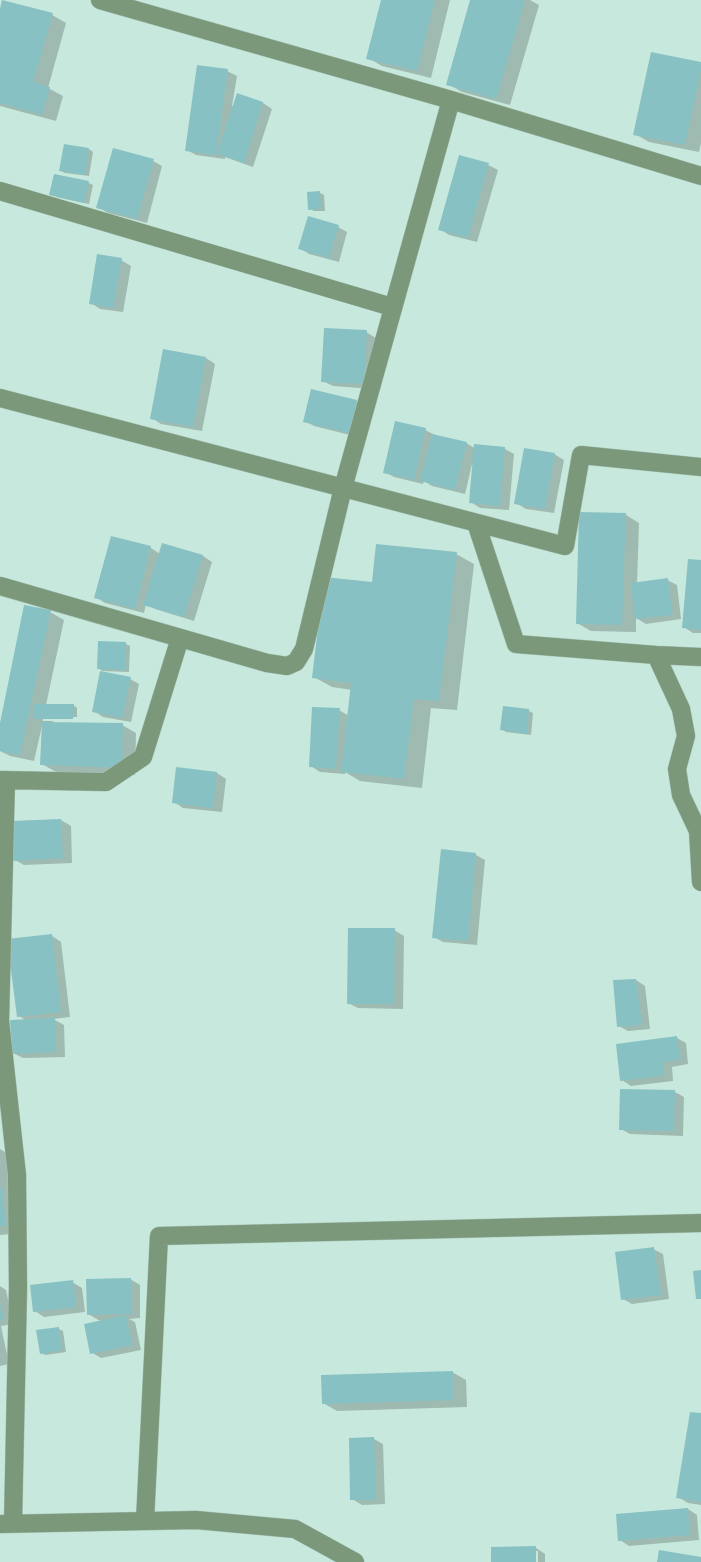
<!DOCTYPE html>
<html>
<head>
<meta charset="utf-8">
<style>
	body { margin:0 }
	canvas { display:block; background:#c7e8dc }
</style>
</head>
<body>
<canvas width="701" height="1562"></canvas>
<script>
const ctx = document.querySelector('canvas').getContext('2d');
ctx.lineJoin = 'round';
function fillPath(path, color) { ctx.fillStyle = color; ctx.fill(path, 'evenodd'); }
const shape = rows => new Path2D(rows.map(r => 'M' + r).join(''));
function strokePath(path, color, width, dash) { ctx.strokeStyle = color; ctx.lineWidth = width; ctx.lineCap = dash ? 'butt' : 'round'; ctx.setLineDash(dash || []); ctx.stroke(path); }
const shadow = shape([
	[383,0,450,0,431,78,382,66,368,58],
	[472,0,530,0,539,5,510,105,462,92,448,84],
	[0,15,52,15,66,23,48,88,63,96,56,121,0,106],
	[701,64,701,143,699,152,649,142,635,134],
	[227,71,237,76,232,106,234,106,238,95,263,103,272,109,253,167,225,157,225,159,196,155,187,150],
	[89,149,93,152,89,176,65,173,61,171],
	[153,161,162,166,147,223,108,213,98,207],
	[488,165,498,170,477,242,449,235,440,229],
	[89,183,93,185,89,204,56,197],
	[320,193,324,195,325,211,314,211,310,209],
	[338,227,347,232,339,262,309,254,300,248],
	[121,260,131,266,123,312,100,309,91,303],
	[366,332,376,338,373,389,333,386,323,381],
	[206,358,215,364,202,431,161,424,152,418],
	[356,402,365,407,358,437,314,426,305,421],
	[425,430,435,435,466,443,476,449,505,449,514,454,509,510,480,508,471,502,474,465,472,464,465,494,432,486,424,481,423,484,394,477,385,472],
	[554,454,564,460,554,513,526,509,516,503],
	[626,515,639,523,637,584,667,580,677,585,681,619,646,624,636,618,636,632,591,631,577,623],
	[112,538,151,548,160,554,163,545,203,556,212,562,194,621,155,609,146,604,144,613,105,603,96,597],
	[456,554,474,564,457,710,431,708,422,788,360,781,345,772,345,774,320,772,311,766,339,710,349,716,352,690,332,687,314,677],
	[701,562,701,633,693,633,684,627],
	[50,612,64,620,46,705,73,705,77,708,77,717,43,717,43,721,53,721,53,724,122,725,136,733,135,775,56,772,42,764,44,726,42,726,34,761,10,756,0,751,0,731],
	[126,644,130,646,129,672,102,671,99,668],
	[130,679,139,684,131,722,103,717,94,711],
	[529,711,533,713,531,735,506,732,502,729],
	[217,773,226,779,222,812,183,808,174,802],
	[61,820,71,826,72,863,24,865,15,860],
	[442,851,476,855,485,860,477,945,443,942,434,937],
	[394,930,404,936,403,1009,358,1008,348,1003],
	[52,936,61,942,70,1017,53,1019,64,1025,65,1057,23,1058,13,1053,27,1021,19,1016],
	[636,980,645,986,650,1029,628,1031,619,1026],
	[677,1038,686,1043,688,1064,672,1067,673,1081,631,1086,622,1080],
	[675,1092,684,1097,683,1136,630,1134,621,1129],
	[0,1149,10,1155,20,1233,0,1235],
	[653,1249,663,1254,669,1299,632,1304,623,1299],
	[130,1279,140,1285,140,1318,129,1319,135,1322,141,1350,101,1358,91,1352,102,1322,88,1314],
	[72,1282,82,1288,85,1312,44,1317,35,1311],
	[0,1286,6,1290,13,1324,1,1326,9,1364,0,1366],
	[59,1329,63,1331,66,1352,46,1355,41,1353],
	[452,1372,466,1380,467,1407,337,1411,323,1403],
	[701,1415,701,1505,688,1503,678,1497],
	[374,1439,383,1444,385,1504,362,1505,352,1499],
	[688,1509,697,1515,699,1540,629,1546,620,1540],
	[536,1548,545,1554,545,1562,538,1562,538,1551,534,1551,535,1562,493,1562]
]);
const building = shape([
	[2,0,53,13,33,82,50,87,42,115,0,103,0,9],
	[381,0,435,0,417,71,366,59],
	[470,0,525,0,496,99,446,85],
	[651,52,701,62,701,70,685,145,633,135],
	[197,65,228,69,216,155,185,151],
	[237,93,263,102,244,163,217,154],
	[64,144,89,148,85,175,59,171],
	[113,148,154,159,137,219,96,208],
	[459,155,489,163,468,238,438,230],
	[54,174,89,181,84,203,49,195],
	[320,191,321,209,308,210,307,192],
	[308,216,339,225,329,258,298,249],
	[97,254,122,258,113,308,89,304],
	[324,328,367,330,364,384,321,382],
	[163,349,206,357,193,427,150,419],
	[311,389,357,400,349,433,303,422],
	[395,421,426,428,414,480,383,473],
	[432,434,467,442,455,490,420,481],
	[474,444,505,447,500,506,469,503],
	[524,448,555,453,545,509,514,504],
	[579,512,626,513,622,625,576,624],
	[111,536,151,546,135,609,94,598],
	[162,543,203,555,184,617,143,605],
	[376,544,457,552,439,701,414,699,404,779,341,772,351,683,312,678,324,577,372,582],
	[688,559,701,560,701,630,682,628],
	[668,578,672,615,635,619,631,583],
	[24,605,51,610,20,755,0,751,0,723],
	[98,641,126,642,125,670,97,669],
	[100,671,131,677,122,718,92,712],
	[34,704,74,704,73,719,34,719],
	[503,706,529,709,527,734,500,730],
	[312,707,340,708,336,769,309,767],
	[42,722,123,723,122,768,40,765],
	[176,767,217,772,213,808,172,803],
	[61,819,63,858,13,861,11,821],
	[441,849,476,853,468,941,432,938],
	[348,928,395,928,394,1004,347,1004],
	[52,934,61,1012,17,1017,7,939],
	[636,979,642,1025,617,1027,613,980],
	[55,1018,56,1052,12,1054,10,1020],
	[677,1036,680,1060,663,1062,664,1076,620,1081,616,1044],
	[620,1089,675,1090,674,1131,619,1130],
	[0,1188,2,1188,6,1226,0,1226],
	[654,1247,661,1295,621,1300,615,1252],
	[701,1270,701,1299,696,1299,693,1271],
	[131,1278,132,1314,87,1315,86,1279],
	[73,1280,76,1307,33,1312,30,1285],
	[0,1303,4,1319,0,1320],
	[126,1315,132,1345,90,1354,84,1324],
	[59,1327,62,1350,40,1354,36,1330],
	[453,1371,453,1400,322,1404,321,1375],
	[690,1412,701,1413,701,1502,676,1498],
	[374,1437,376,1500,350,1500,349,1438],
	[688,1508,690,1535,618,1541,616,1514],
	[536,1546,536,1562,491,1562,491,1547],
	[659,1550,701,1557,701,1562,657,1562]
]);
const street = shape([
	[100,0,451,100,701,176],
	[0,191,392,307],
	[0,398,565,546,581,455,701,467],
	[476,523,516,644,656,655,681,709,686,736,677,769,681,795,698,831,701,882],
	[0,586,267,663,287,666,296,662,304,649,343,488,451,100],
	[656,655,701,657],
	[0,780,106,782,143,757,180,638],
	[6,780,0,1021,17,1175,18,1288,13,1523],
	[145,1521,159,1236,701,1223],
	[0,1524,196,1520,295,1529,355,1562]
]);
fillPath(shadow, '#0003');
fillPath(building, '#88c1c4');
strokePath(street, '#a7c5ba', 19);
strokePath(street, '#7c987a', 18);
</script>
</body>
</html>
